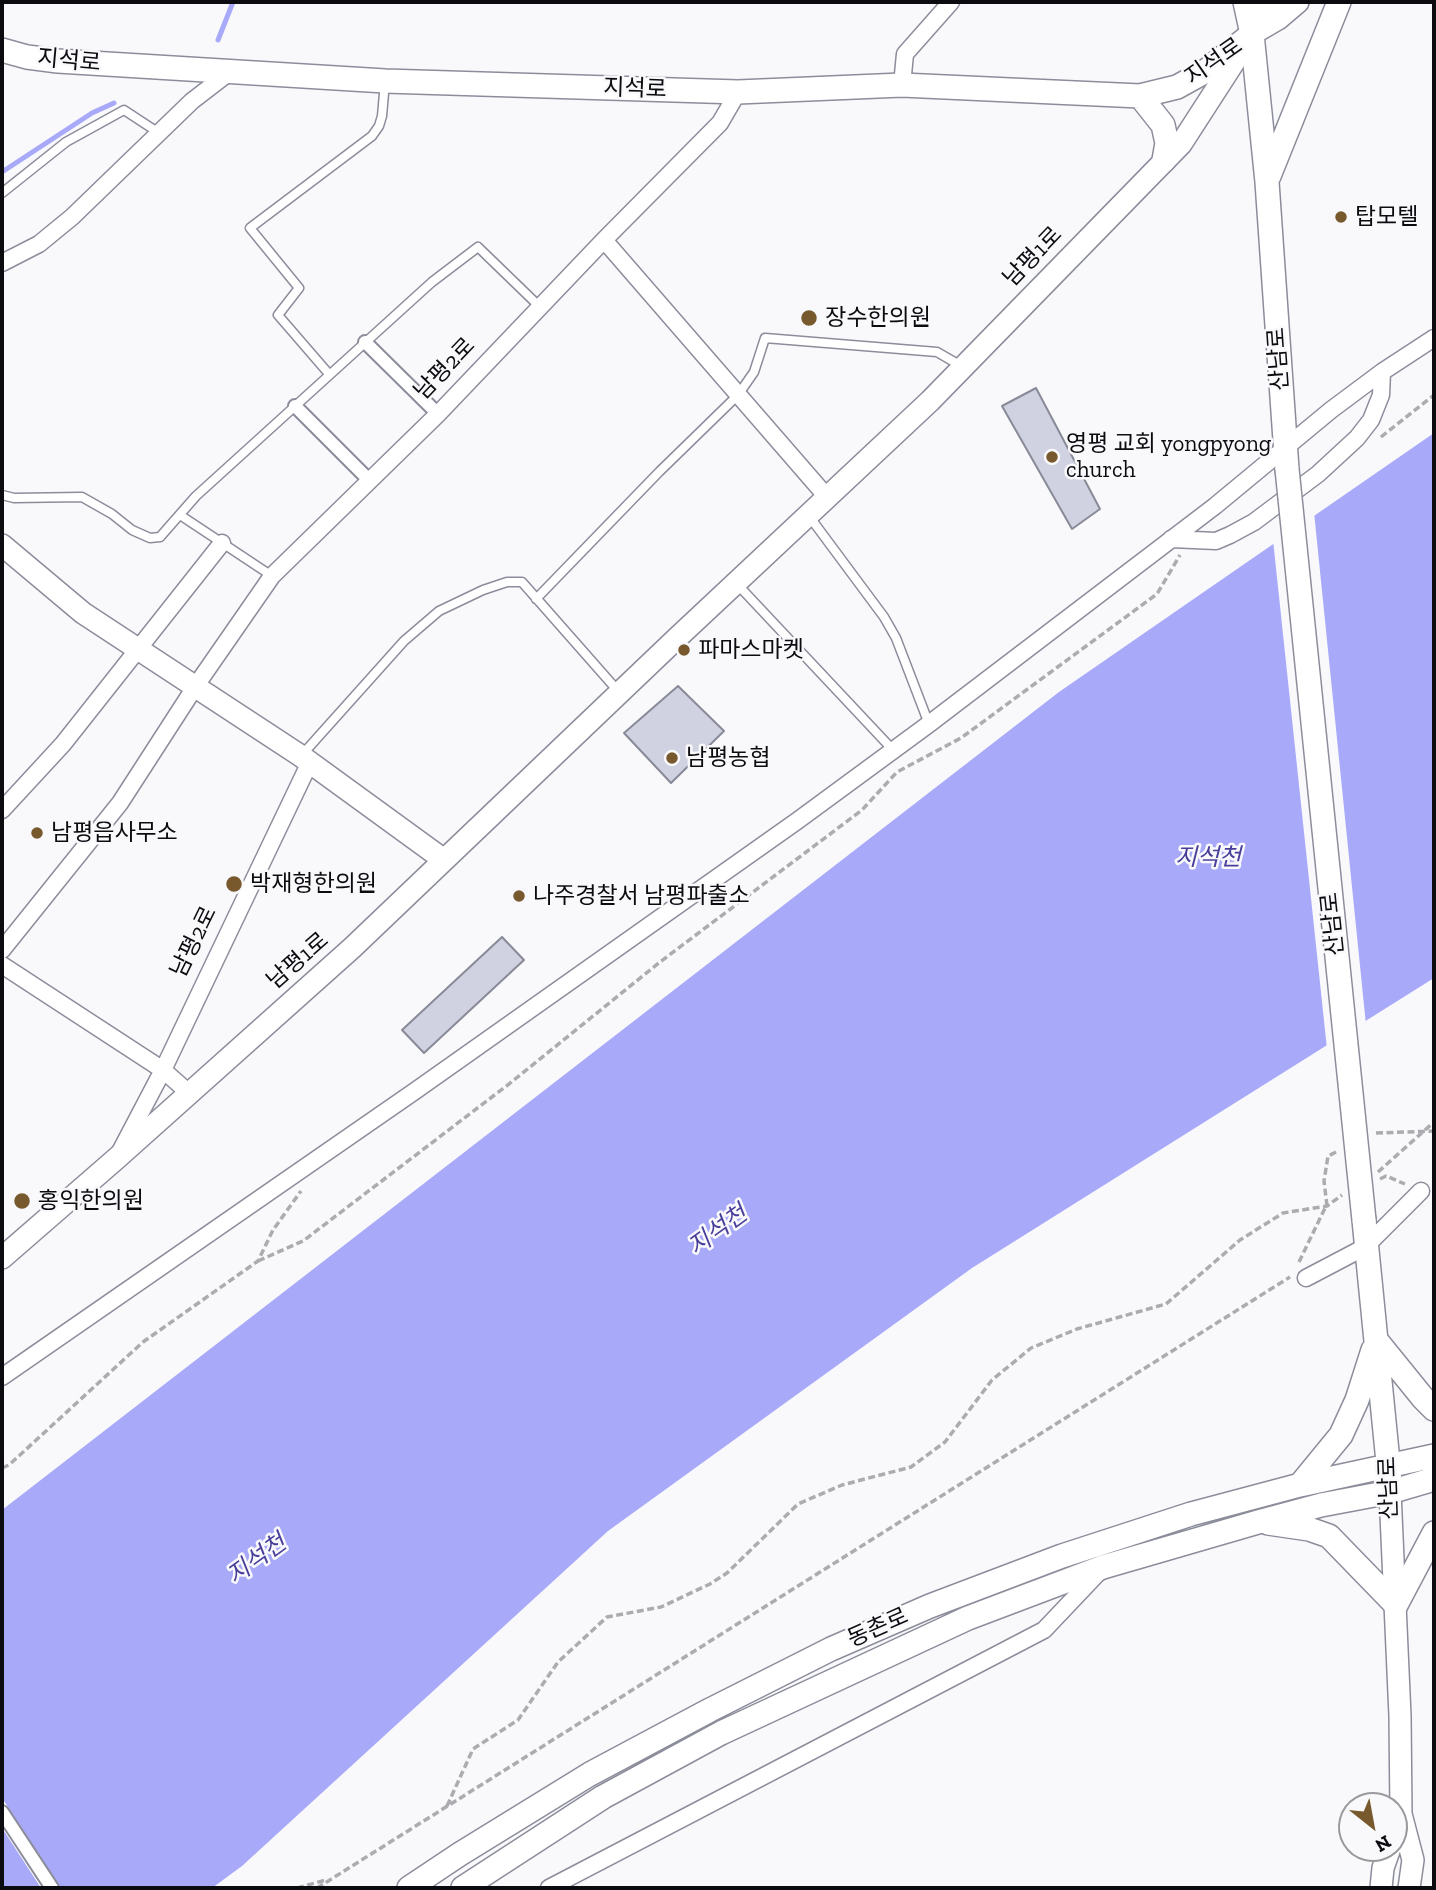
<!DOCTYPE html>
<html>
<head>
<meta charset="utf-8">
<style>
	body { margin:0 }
	#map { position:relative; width:1436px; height:1890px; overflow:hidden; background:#f9f9fc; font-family:"Zilla Slab",serif }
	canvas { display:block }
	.frame { position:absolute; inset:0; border:4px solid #0b0b10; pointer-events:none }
	.north { position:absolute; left:1338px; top:1792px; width:70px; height:70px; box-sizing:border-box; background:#f9f9fc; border:2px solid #9a9a9e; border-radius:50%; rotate:149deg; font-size:19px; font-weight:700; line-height:28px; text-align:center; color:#0b0b10 }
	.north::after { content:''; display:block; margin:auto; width:24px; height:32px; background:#77592d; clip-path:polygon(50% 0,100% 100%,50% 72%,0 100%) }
</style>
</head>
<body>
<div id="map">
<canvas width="1436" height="1890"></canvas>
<div class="frame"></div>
<div class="north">N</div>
</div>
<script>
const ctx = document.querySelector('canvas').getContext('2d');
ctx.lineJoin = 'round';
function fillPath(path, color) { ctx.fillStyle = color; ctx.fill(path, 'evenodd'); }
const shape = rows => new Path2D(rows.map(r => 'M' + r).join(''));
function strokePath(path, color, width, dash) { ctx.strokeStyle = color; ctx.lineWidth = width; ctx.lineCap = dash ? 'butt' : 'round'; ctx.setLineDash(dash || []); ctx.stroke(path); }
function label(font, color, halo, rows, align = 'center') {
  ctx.font = font + ' "Zilla Slab","Noto Sans KR",serif'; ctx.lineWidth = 5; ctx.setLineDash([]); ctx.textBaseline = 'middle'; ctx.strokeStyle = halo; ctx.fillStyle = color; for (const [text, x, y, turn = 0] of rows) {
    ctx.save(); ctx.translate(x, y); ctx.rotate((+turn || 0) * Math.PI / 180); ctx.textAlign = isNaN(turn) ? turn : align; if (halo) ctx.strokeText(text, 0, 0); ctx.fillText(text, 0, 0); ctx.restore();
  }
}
const water = shape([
	[1434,433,1434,978,972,1268,608,1531,242,1866,212,1888,2,1888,2,1510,1059,692]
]);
const pier = shape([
	[1314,512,1366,1025,1327,1049,1273,540],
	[2,1798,61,1888,41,1888,2,1828]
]);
const stream = shape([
	[218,40,233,2],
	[2,172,92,113,114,103]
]);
const building = shape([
	[1036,388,1100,509,1072,529,1002,406,1036,388],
	[678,686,724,731,671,783,624,733,678,686],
	[502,937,524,960,424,1053,402,1030,502,937]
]);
const path = shape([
	[1381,437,1434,395],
	[1376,1133,1434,1131],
	[1378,1172,1434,1122],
	[1380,1179,1386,1176,1405,1184],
	[1327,1206,1324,1181,1328,1156,1338,1151],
	[258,1261,303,1241,509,1084,660,962,862,810,897,772,961,738,1157,594,1180,555],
	[1299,1262,1326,1206],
	[2,1468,9,1465,143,1342,258,1261,273,1230,301,1191],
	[447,1806,473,1749,518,1720,558,1662,607,1617,661,1607,710,1584,727,1573,798,1504,842,1485,911,1467,945,1442,992,1380,1031,1348,1077,1329,1166,1304,1240,1240,1283,1213,1327,1206,1342,1195],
	[297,1888,326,1880],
	[317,1888,1290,1277]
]);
const service = shape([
	[2,193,66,142,124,110,159,133],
	[329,374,278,315,299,288,250,228,372,136,379,126,382,116,385,82],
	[2,495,14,498,82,497,112,514,132,530,150,538,160,537,196,496,432,282,478,247,541,308],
	[180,515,272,576],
	[809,516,884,617,896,638,929,724],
	[737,584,893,750],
	[536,599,659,472,738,395,754,372,765,338,937,352,963,367],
	[301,756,404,641,439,611,483,590,507,582,522,582,618,691]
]);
const pedestrian = shape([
	[365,342,438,414],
	[295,406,369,480],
	[2,1812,52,1888]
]);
const minor = shape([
	[902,85,905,54,951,2],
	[604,240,827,497],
	[2,263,39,244,72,217,192,101,231,71],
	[1171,539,1216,541,1230,535,1254,522,1318,474,1357,438,1371,420,1381,395,1382,372],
	[2,810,63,744,222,543],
	[2,950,120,803,195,687,272,576,438,414,604,240,720,123,738,92],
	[2,965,163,1070,189,1093],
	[121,1150,163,1070,310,762],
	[1306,1278,1365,1247,1421,1191],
	[2,1377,415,1091,797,821,929,724,1215,506,1331,410,1382,372,1434,338],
	[549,1888,1044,1630,1099,1572]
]);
const tertiary = shape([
	[1254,33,1278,19,1298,2],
	[2,545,83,613,301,756,444,860],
	[2,1258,117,1158,352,948,677,638,930,401,1181,144,1252,34,1269,2],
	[1390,1492,1400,1716,1401,1814,1413,1860,1409,1888],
	[1381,1888,1383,1868,1390,1848]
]);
const secondary = shape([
	[1245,2,1252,34,1256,2],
	[1252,34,1267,182,1287,469],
	[2,50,27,57,58,61,385,81,738,92,902,85,1140,96,1177,87,1206,71,1252,34],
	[1140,96,1163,125,1167,143,1164,160],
	[1269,176,1339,2],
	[1364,1220,1390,1482],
	[1376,1340,1423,1398,1434,1409],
	[1300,1485,1341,1435,1357,1400,1373,1350],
	[1268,1523,1309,1529,1329,1536,1396,1605,1434,1533],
	[409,1888,460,1854,590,1774,710,1710,831,1649,930,1606,1062,1556,1191,1514,1300,1485,1434,1456],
	[463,1888,603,1797,721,1733,968,1618,1103,1567,1258,1522,1321,1505,1390,1492,1434,1479]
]);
const secondaryBridge = shape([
	[1287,469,1364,1220]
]);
const markers = [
	[1341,217,7,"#77592d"],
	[809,318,9,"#77592d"],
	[1052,457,7,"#77592d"],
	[684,650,7,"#77592d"],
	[672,758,7,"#77592d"],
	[37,833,7,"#77592d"],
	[234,884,9,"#77592d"],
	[519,896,7,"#77592d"],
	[22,1201,9,"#77592d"]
];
const streetNames = [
	["지석로",69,61,5],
	["지석로",1214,62,-35],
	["지석로",635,89,2],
	["남평1로",1033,257,-46],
	["산남로",1279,359,-94],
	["남평2로",445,369,-46],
	["산남로",1333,924,-96],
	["남평2로",194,942,-64],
	["남평1로",298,961,-41],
	["산남로",1389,1488,-92],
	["동촌로",878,1628,-24]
];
const poiNames = [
	["탑모텔",1355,217],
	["장수한의원",825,318],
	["영평 교회 yongpyong",1066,444],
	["church",1066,470],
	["파마스마켓",698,650],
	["남평농협",686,758],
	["남평읍사무소",51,833],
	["박재형한의원",250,884],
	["나주경찰서 남평파출소",533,896],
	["홍익한의원",38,1201]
];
const waterNames = [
	["지석천",1208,858],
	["지석천",718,1231,-36],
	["지석천",257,1560,-36]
];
fillPath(water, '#a8a9f9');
fillPath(pier, '#f9f9fc');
strokePath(stream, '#a8a9f9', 5);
fillPath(building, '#d1d2e1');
strokePath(building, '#898a98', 2);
strokePath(service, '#8c8d9b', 11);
strokePath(pedestrian, '#8c8d9b', 16);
strokePath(minor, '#8c8d9b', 19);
strokePath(tertiary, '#8c8d9b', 24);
strokePath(secondary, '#8c8d9b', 26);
strokePath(path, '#acacb0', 3.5, [7, 3.5]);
strokePath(service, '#fff', 8);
strokePath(pedestrian, '#fff', 12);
strokePath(minor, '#fff', 16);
strokePath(tertiary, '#fff', 21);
strokePath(secondary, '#fff', 23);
strokePath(secondaryBridge, '#8c8d9b', 26, []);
strokePath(secondaryBridge, '#fff', 23);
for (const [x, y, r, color] of markers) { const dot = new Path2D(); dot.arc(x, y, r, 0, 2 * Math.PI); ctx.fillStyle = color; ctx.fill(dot); strokePath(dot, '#f9f9fc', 2.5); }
label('23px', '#0b0b10', '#f9f9fc', streetNames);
label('23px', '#0b0b10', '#f9f9fc', poiNames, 'left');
label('italic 24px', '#483f9a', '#f9f9fc', waterNames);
</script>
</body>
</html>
